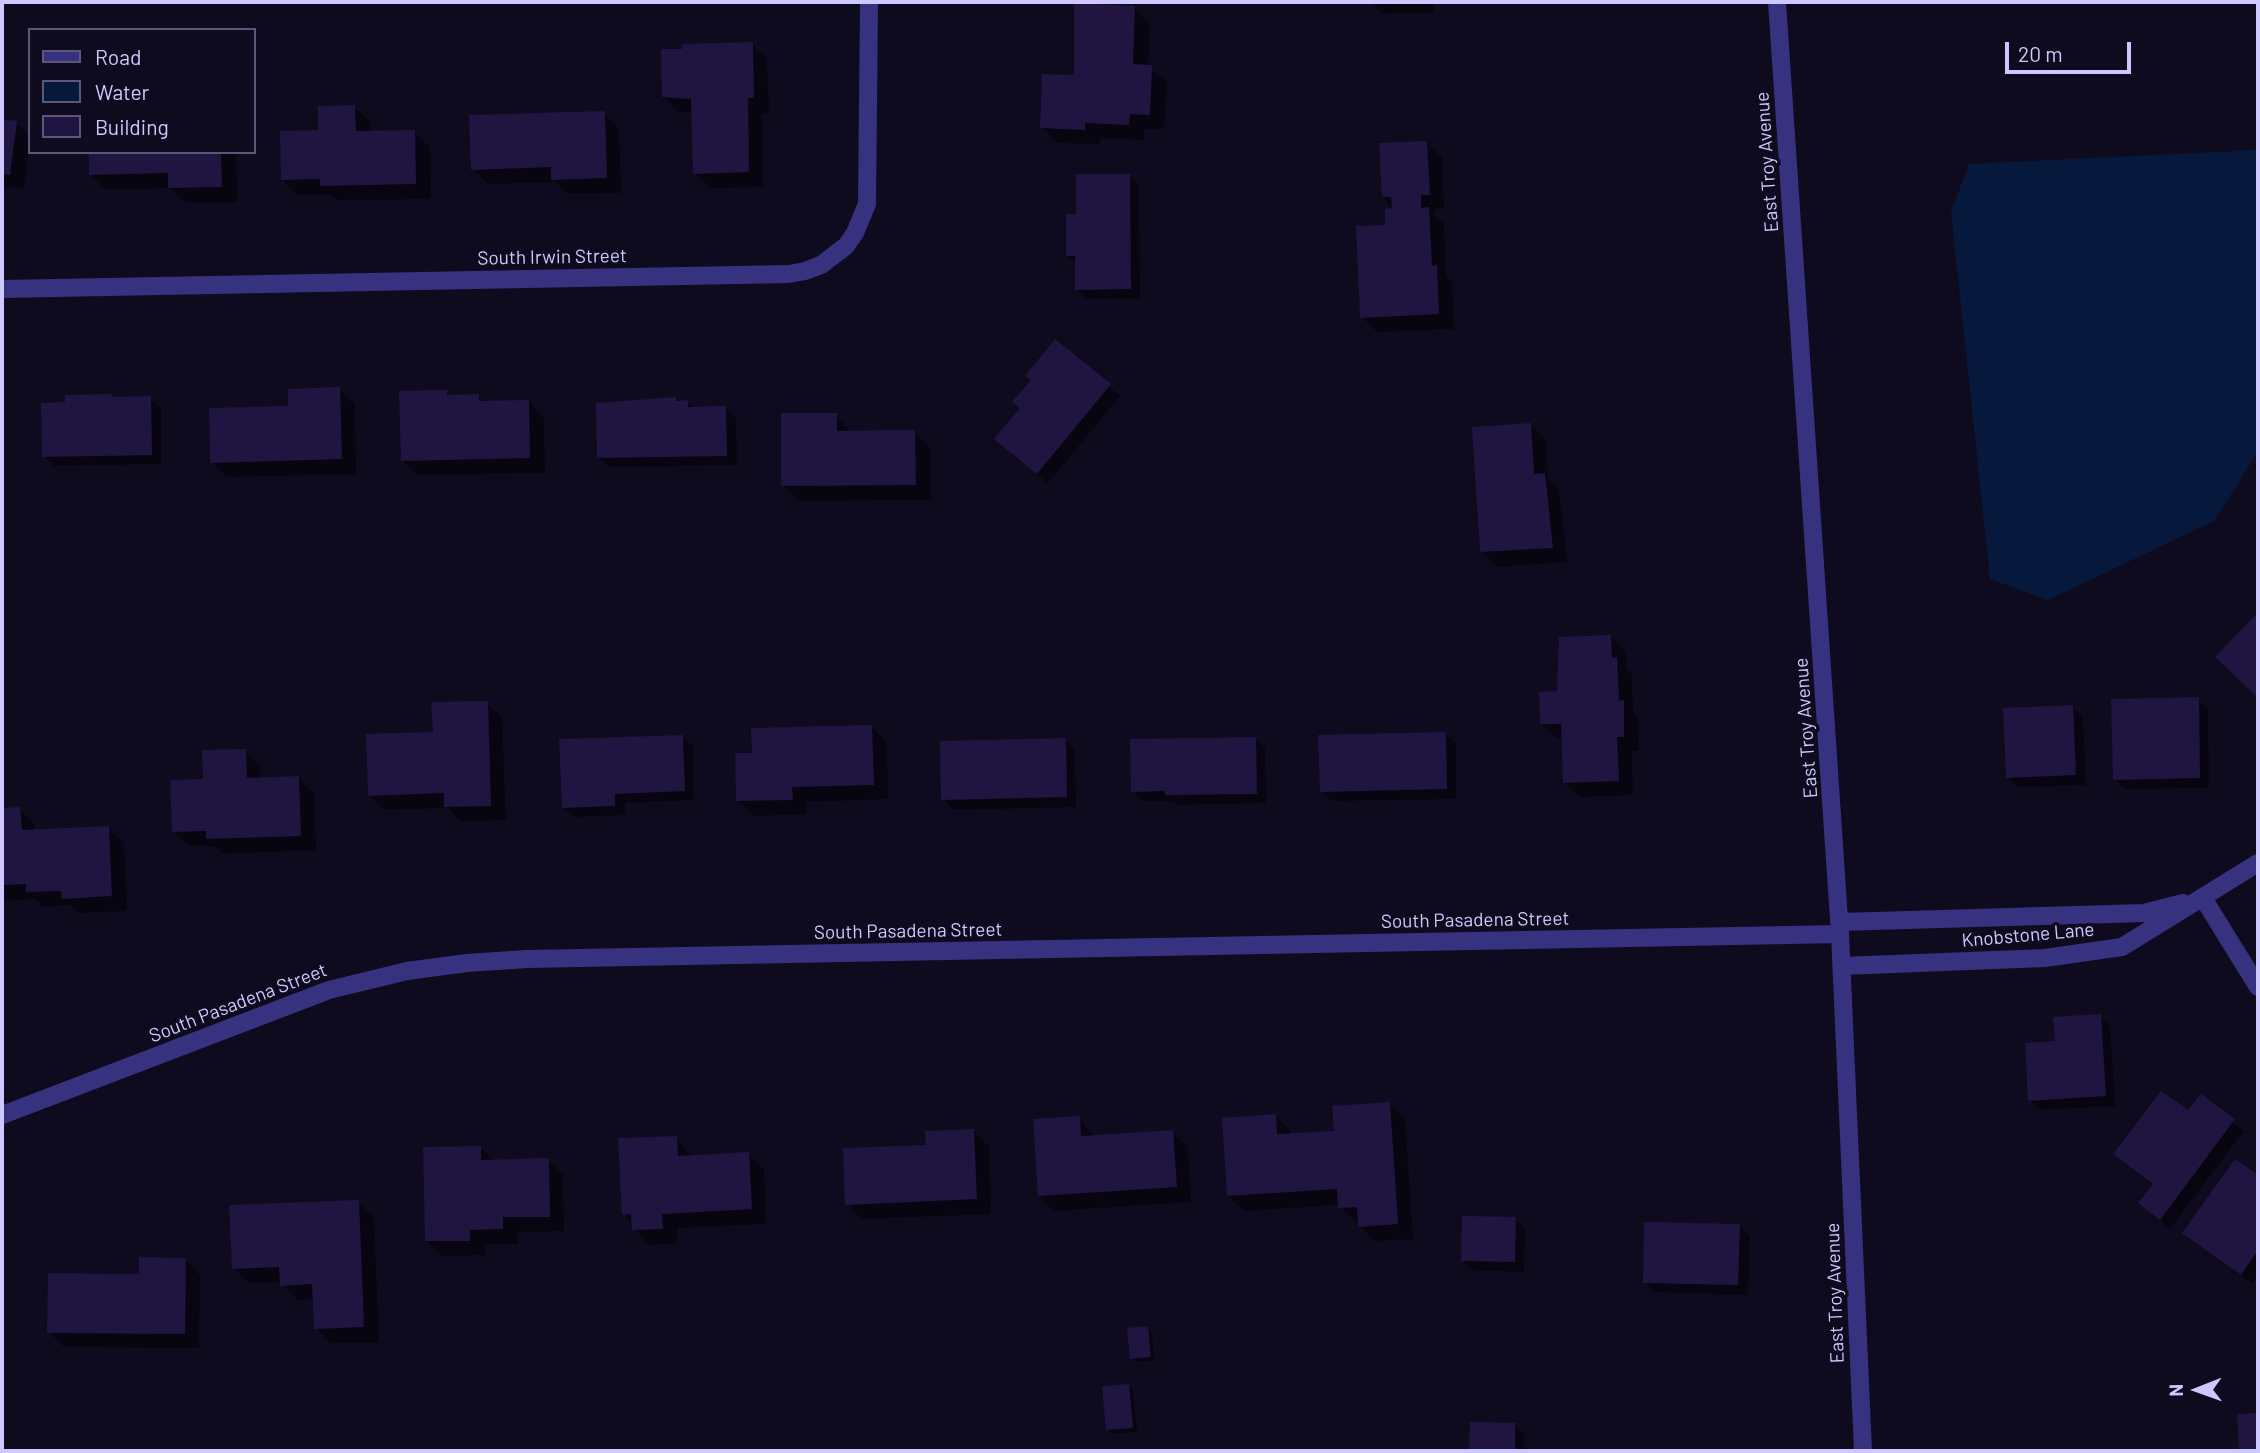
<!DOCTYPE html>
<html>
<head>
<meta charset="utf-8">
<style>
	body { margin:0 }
	#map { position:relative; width:2260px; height:1453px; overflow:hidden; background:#0e0b1e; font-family:Barlow,sans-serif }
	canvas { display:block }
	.frame { position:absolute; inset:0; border:4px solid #cfc8ff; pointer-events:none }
	.legend { position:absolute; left:28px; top:28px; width:228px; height:126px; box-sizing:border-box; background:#0e0b1e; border:2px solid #5b5778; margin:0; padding:9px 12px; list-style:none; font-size:21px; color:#cfc8ff }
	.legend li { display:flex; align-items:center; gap:14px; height:35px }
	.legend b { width:35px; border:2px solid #5b5778 }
	.north { position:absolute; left:2162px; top:1355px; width:70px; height:70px; -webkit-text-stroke:5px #0e0b1e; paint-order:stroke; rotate:269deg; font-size:19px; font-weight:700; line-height:28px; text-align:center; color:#cfc8ff }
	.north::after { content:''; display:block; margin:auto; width:24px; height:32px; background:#cfc8ff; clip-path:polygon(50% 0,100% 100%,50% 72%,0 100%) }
	.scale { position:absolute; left:2005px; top:42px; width:126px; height:32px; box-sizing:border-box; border:4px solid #cfc8ff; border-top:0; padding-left:9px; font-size:21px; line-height:24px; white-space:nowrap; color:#cfc8ff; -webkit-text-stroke:5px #0e0b1e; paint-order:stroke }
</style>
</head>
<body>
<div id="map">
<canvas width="2260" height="1453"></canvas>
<div class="frame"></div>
<ul class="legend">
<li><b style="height:9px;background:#373280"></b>Road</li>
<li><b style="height:19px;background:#06193c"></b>Water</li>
<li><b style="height:19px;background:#1f1540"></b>Building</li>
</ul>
<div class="north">N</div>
<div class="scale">20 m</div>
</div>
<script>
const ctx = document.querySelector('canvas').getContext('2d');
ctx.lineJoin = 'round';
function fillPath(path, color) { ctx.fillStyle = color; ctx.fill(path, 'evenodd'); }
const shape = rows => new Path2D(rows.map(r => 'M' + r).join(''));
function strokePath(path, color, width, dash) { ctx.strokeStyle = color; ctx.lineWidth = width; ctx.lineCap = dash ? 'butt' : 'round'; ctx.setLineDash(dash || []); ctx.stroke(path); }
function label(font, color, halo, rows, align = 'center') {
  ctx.font = font + ' Barlow,sans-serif'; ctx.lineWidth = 7; ctx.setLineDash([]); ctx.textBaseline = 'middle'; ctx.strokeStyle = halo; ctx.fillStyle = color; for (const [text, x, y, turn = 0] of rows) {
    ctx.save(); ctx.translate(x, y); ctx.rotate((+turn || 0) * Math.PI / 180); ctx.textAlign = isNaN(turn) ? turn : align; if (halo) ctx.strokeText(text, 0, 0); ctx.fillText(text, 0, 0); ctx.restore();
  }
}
const water = shape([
	[2258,150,2258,452,2214,521,2048,600,1990,579,1951,212,1969,164]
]);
const shadow = shape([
	[1370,2,1433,2,1434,13,1383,14],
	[1135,8,1150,23,1148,66,1167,82,1164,129,1144,129,1144,140,1100,138,1100,144,1057,143,1042,127,1076,77],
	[752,44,767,59,769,113,762,113,763,187,710,188,695,173,693,113,679,112,664,97],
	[355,107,370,122,370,132,414,132,430,147,431,199,337,200,330,194,298,195,282,179,320,132],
	[604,113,619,128,621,193,568,194,556,182,488,184,473,169],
	[2,121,16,123,30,136,24,189,2,186],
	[1427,142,1442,158,1444,209,1435,209,1435,216,1444,224,1446,276,1452,282,1454,329,1377,332,1362,317,1394,210,1383,196],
	[91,152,236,152,237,202,185,202,171,188,106,190,91,175],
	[1129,176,1139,186,1140,299,1087,299,1076,289,1077,265,1068,256,1078,216],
	[1056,341,1120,396,1048,483,1007,449,1033,381],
	[339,389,355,404,356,474,227,477,212,462],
	[446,392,451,397,478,396,485,403,529,402,544,417,545,473,418,475,402,460],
	[150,398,161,408,161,464,54,466,44,456],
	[675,399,687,402,694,409,726,408,736,418,737,465,609,467,599,457],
	[836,415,851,432,915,432,930,447,931,500,798,501,783,485],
	[1531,425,1546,440,1548,479,1559,490,1567,562,1497,567,1482,551],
	[1611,637,1626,652,1626,669,1632,674,1633,712,1638,717,1639,751,1632,751,1633,795,1580,797,1565,782,1563,738,1557,738,1542,723,1559,693],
	[2198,699,2208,709,2209,788,2125,789,2115,779],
	[487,703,502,718,506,820,461,822,448,808,385,810,370,795,434,734],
	[2072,707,2083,717,2086,785,2018,787,2008,777],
	[872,727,887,742,888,799,807,802,807,814,753,816,738,800,754,755],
	[1445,734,1456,744,1456,799,1332,801,1322,791],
	[683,736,693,747,694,800,625,803,625,815,574,817,563,807],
	[1255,738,1265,748,1266,803,1177,805,1173,801,1143,801,1133,791],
	[1065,740,1075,750,1076,807,953,810,943,799],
	[245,751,260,766,261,780,299,778,314,793,316,850,223,854,215,846,189,846,174,831],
	[19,809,35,824,35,831,108,828,124,843,127,911,79,913,71,905,43,907,36,899,2,901,2,810],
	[2100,1016,2110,1026,2115,1106,2040,1110,2029,1100,2056,1043],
	[2201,1096,2244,1131,2170,1229,2141,1203,2154,1186,2115,1154,2188,1113],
	[1390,1104,1405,1119,1413,1239,1375,1241,1339,1205,1244,1211,1228,1195,1275,1116,1291,1131,1291,1135,1336,1132],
	[1079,1118,1095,1137,1172,1132,1188,1147,1191,1202,1054,1211,1039,1196],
	[974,1131,989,1146,991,1214,862,1219,847,1204,928,1147],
	[676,1138,692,1157,748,1154,764,1169,766,1224,677,1228,678,1243,649,1245,624,1214],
	[480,1148,494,1161,548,1160,563,1175,564,1231,518,1232,518,1244,484,1244,485,1255,442,1256,427,1241],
	[2235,1161,2258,1178,2258,1274,2252,1284,2184,1233],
	[358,1202,374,1217,379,1342,331,1343,316,1328,314,1299,297,1300,282,1282,249,1283,234,1268],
	[1515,1219,1525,1229,1524,1272,1473,1270,1463,1260],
	[1739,1226,1750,1236,1748,1295,1655,1292,1645,1282],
	[185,1260,200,1275,199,1348,64,1347,49,1332,141,1276],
	[1147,1328,1152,1333,1154,1361,1136,1362,1131,1358],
	[1129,1386,1133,1390,1137,1432,1112,1434,1108,1429],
	[1472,1424,1515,1425,1525,1435,1524,1451,1471,1451]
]);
const building = shape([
	[1074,3,1135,6,1133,64,1152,65,1150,115,1130,114,1129,125,1085,123,1085,130,1040,128,1042,74,1074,75],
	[753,42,754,98,748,98,749,172,693,174,691,99,662,97,661,49,682,49,682,44],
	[355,105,356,131,415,130,416,184,320,186,320,179,281,180,280,131,318,130,318,106],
	[605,111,607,178,551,180,551,167,471,170,469,115],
	[2,119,17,121,10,175,2,174],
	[1427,141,1430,195,1421,195,1421,208,1429,207,1432,266,1437,265,1439,314,1360,318,1356,226,1385,225,1385,209,1392,208,1391,197,1382,197,1379,143],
	[89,152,221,152,222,187,168,188,168,173,89,175],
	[1076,174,1130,174,1131,289,1075,290,1075,256,1066,256,1066,214,1076,214],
	[1055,339,1111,384,1037,474,994,439,1020,408,1012,402,1031,380,1025,376],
	[340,387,342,459,210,463,209,408,288,406,288,389],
	[447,390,447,395,479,394,479,401,529,400,530,458,401,461,399,391],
	[112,394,112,397,151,396,152,455,42,457,41,403,65,402,65,395],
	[676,397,676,401,688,400,688,407,726,406,727,456,597,458,596,403],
	[781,413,837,413,837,431,915,430,916,485,781,486],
	[1531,423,1534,474,1545,473,1553,548,1480,552,1472,427],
	[2258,612,2258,698,2215,657],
	[1611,635,1612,658,1617,657,1619,701,1624,700,1624,737,1617,737,1619,781,1563,783,1561,724,1540,724,1539,692,1557,691,1559,637],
	[2199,697,2200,778,2113,780,2111,699],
	[488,701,491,806,444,807,444,793,368,796,366,734,433,732,431,702],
	[2073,705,2076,775,2006,778,2003,708],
	[872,725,874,785,792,787,793,800,736,801,735,753,752,753,751,728],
	[1446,732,1447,789,1320,792,1318,735],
	[683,735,685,791,615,794,615,806,562,808,559,739],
	[1256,737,1257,794,1165,795,1165,791,1131,792,1130,739],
	[1066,738,1067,797,941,800,940,741],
	[246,749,247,778,299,776,301,836,206,839,206,831,172,832,170,780,203,779,202,750],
	[20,807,22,830,109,826,112,896,62,899,61,891,26,892,26,884,2,885,2,808],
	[2101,1014,2106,1096,2028,1101,2025,1043,2055,1041,2053,1017],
	[2161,1091,2188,1110,2201,1094,2235,1119,2160,1220,2138,1203,2153,1184,2113,1154],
	[1390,1102,1398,1224,1358,1227,1357,1207,1338,1208,1337,1189,1227,1196,1222,1118,1276,1114,1277,1134,1334,1131,1332,1106],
	[1080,1116,1081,1136,1173,1130,1177,1187,1038,1196,1033,1119],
	[974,1129,977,1199,845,1205,843,1148,926,1145,925,1131],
	[677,1136,678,1156,749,1152,752,1209,662,1214,663,1229,632,1230,631,1214,622,1215,618,1138],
	[481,1146,481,1160,549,1158,550,1217,503,1217,503,1229,470,1230,470,1241,425,1241,423,1147],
	[2235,1159,2258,1175,2258,1250,2241,1275,2182,1233],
	[359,1200,364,1327,314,1329,312,1284,280,1286,279,1267,232,1269,229,1205],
	[1462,1216,1516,1217,1515,1262,1461,1261],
	[1644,1222,1740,1224,1738,1285,1643,1283],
	[139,1257,186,1258,185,1334,47,1333,48,1273,139,1274],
	[1148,1326,1151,1357,1130,1359,1127,1328],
	[1129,1384,1133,1428,1106,1430,1102,1386],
	[2258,1413,2258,1451,2239,1451,2237,1414],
	[1470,1422,1515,1423,1515,1451,1469,1451]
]);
const minor = shape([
	[2,289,789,274,805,271,821,265,846,246,855,233,867,204,869,2],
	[2203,898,2258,987],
	[1840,922,2144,913,2183,903],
	[1842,966,2045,958,2122,947,2258,863],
	[2,1115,329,990,407,971,467,963,527,959,1840,934]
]);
const tertiary = shape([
	[1777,2,1840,934,1863,1451]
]);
const streetNames = [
	["East Troy Avenue",1767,162,-94],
	["South Irwin Street",552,257,-1],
	["East Troy Avenue",1806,728,-94],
	["South Pasadena Street",1475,920,-1],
	["South Pasadena Street",908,931,-1],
	["Knobstone Lane",2028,935,-5],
	["South Pasadena Street",238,1003,-21],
	["East Troy Avenue",1835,1293,-92]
];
fillPath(water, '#06193c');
fillPath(shadow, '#0007');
fillPath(building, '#1f1540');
strokePath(minor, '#373280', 18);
strokePath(tertiary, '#373280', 18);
label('19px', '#cfc8ff', '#0e0b1e', streetNames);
</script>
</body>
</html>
